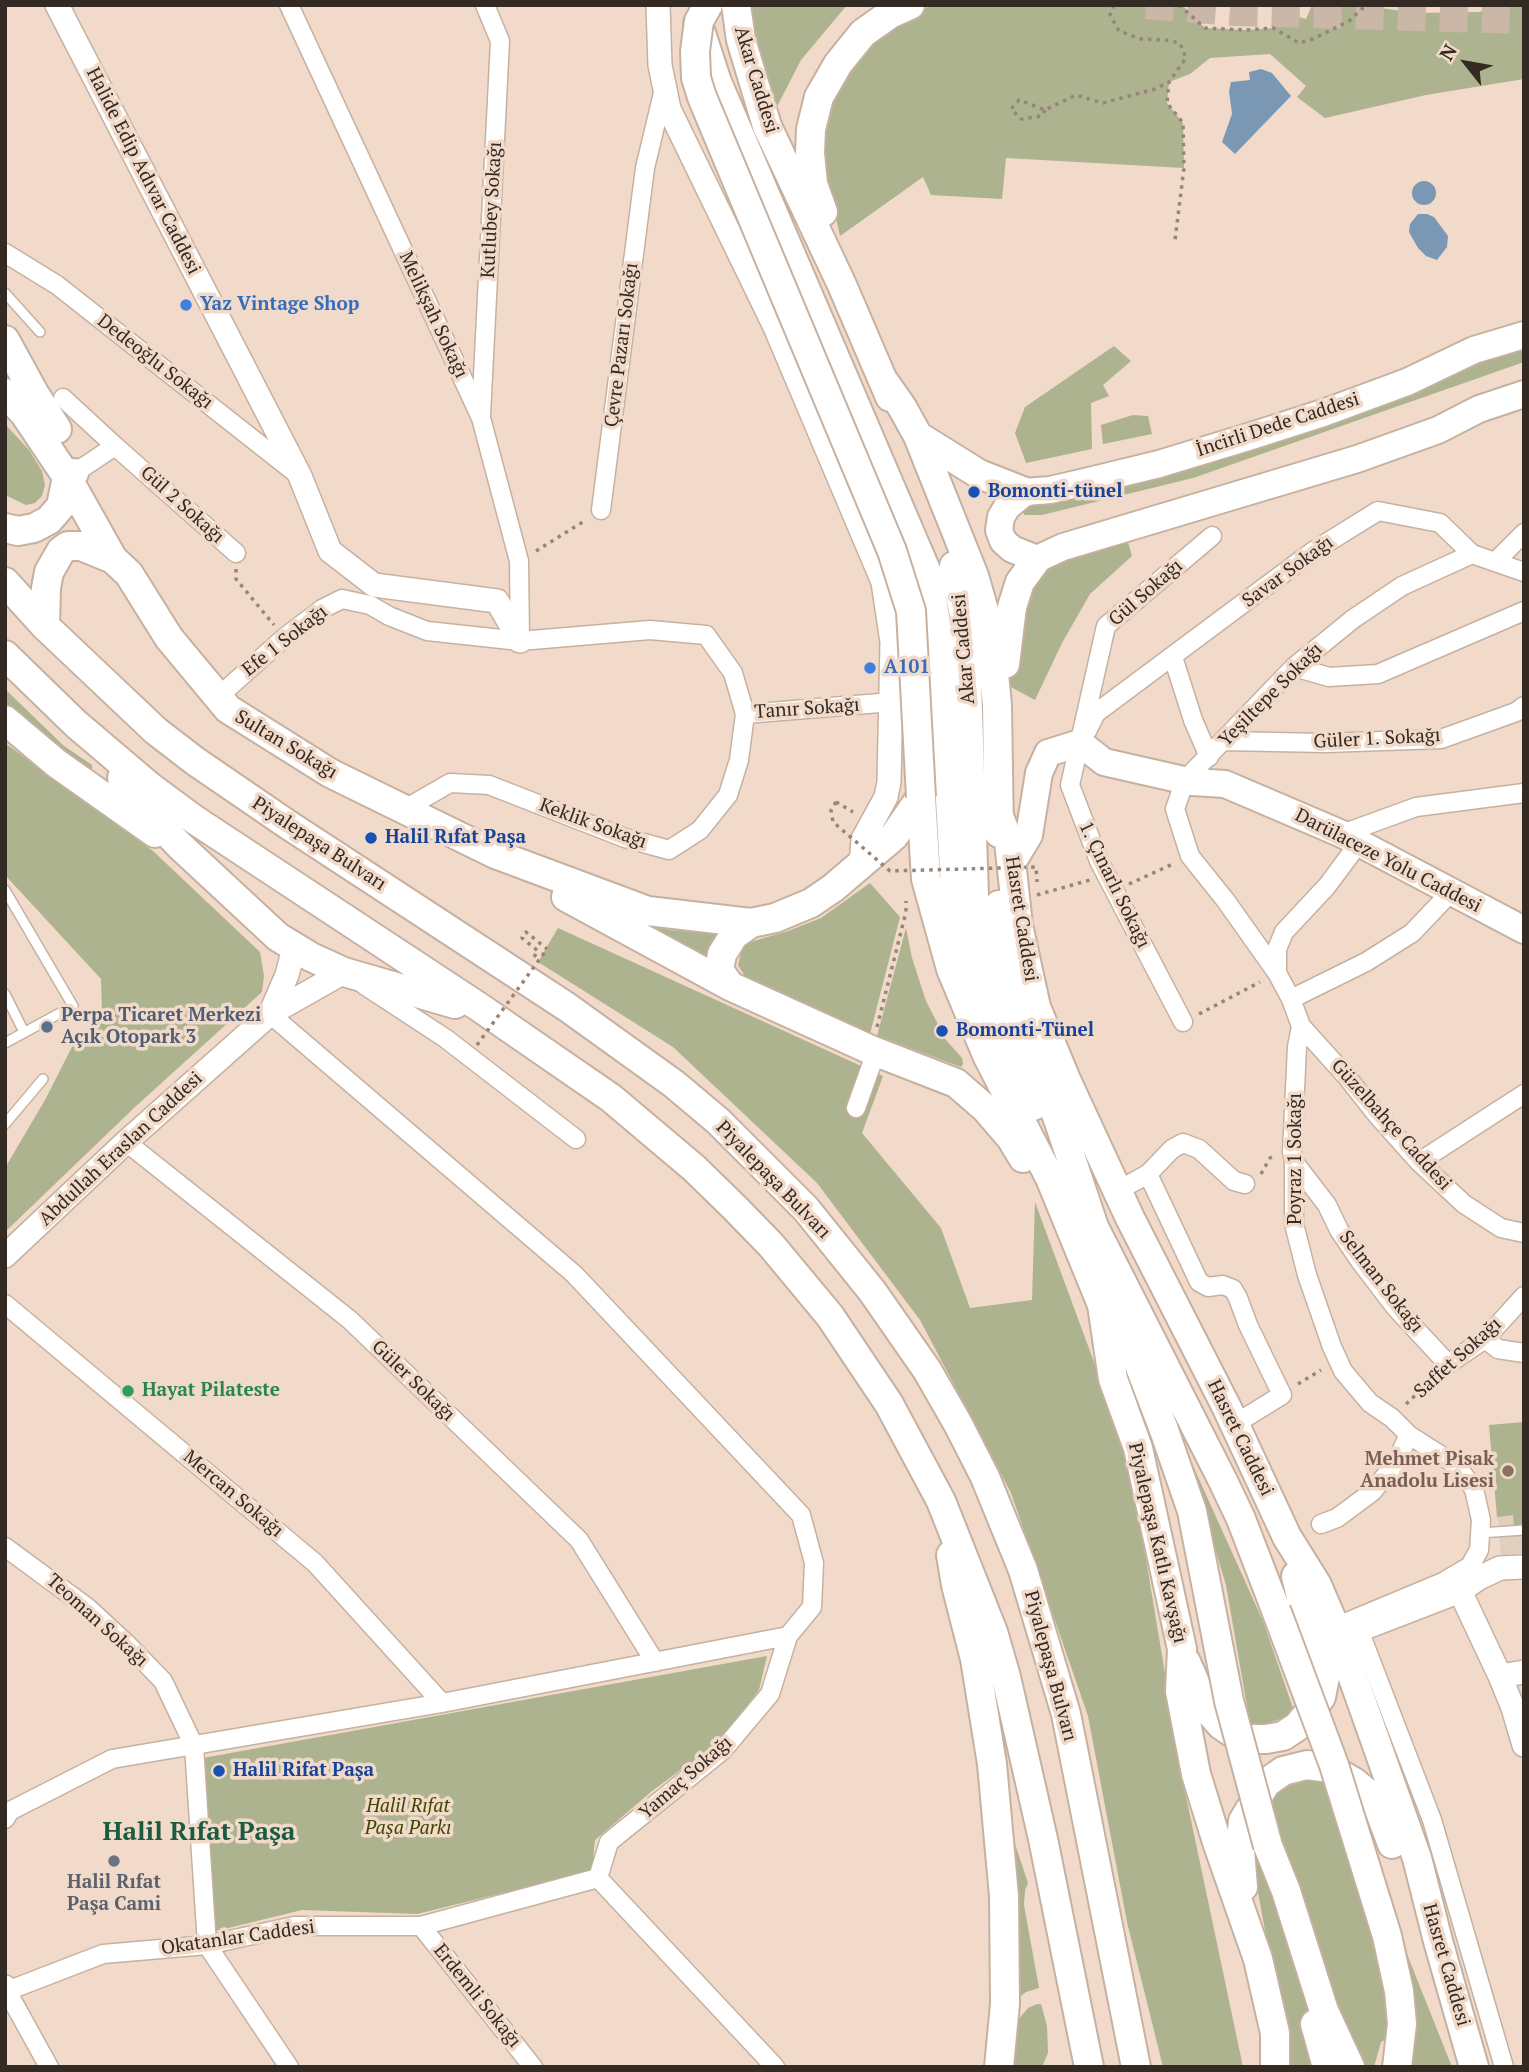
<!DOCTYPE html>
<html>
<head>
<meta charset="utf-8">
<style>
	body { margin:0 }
	#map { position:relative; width:1529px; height:2072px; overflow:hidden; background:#f1dac9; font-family:"PT Serif",serif }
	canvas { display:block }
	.frame { position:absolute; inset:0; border:7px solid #322a23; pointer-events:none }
	.north { position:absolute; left:1431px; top:28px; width:70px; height:70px; -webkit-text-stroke:5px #f1dac9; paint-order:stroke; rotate:301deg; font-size:19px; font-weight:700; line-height:28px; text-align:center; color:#322a23 }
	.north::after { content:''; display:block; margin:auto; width:24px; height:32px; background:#322a23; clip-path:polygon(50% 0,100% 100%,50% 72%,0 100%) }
</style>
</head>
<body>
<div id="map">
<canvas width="1529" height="2072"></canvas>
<div class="frame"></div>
<div class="north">N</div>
</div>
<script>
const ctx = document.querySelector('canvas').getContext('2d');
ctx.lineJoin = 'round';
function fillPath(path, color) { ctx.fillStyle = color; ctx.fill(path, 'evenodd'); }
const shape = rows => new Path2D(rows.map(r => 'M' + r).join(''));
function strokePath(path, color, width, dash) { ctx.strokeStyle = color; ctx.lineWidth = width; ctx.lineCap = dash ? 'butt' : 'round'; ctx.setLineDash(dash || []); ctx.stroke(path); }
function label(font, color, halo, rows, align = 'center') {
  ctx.font = font + ' "PT Serif",serif'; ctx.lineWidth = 7; ctx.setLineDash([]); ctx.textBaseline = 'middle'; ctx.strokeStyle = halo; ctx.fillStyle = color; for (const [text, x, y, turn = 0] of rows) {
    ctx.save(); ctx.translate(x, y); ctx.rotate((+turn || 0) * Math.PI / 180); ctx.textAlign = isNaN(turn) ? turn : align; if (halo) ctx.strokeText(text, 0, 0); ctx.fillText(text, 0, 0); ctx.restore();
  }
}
const education = shape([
	[1524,1422,1524,1553,1501,1555,1489,1425]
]);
const green = shape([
	[751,5,847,5,801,60,767,126],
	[933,5,1182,5,1205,28,1246,30,1273,28,1278,11,1306,19,1312,5,1358,5,1418,13,1480,12,1490,5,1524,5,1524,79,1426,95,1325,118,1297,97,1306,86,1270,54,1210,58,1190,74,1169,82,1167,103,1183,123,1184,168,1006,158,1002,199,931,195,923,177,840,236,816,129,863,33],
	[1524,332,1524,362,1193,478,1042,515,1025,515,1017,506,1038,481,1364,394],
	[1114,346,1131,361,1103,385,1109,396,1091,403,1092,449,1026,463,1015,433,1025,407],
	[1133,415,1148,416,1152,434,1103,444,1101,425],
	[5,424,29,450,42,471,45,485,42,496,35,503,26,505,5,495],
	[1125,532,1132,556,1090,594,1062,643,1035,700,1009,686,1006,660,1037,559],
	[5,689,64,746,92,765,92,770,85,771,18,719,5,706],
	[5,743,153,851,260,952,264,976,262,992,135,1107,5,1232,5,1168,45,1100,75,1041,102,1012,101,979,5,875],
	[870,883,900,917,870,1034,746,978,738,965,742,949,750,942,788,931,821,918],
	[655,926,669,930,718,934,709,951,706,961,652,928],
	[558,928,883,1076,862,1133,941,1228,970,1308,1032,1300,1035,1202,1129,1457,1183,1782,1243,2067,1163,2067,1127,1922,1088,1716,1011,1493,920,1320,817,1183,673,1047,538,962],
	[906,928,912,958,926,1001,946,1040,962,1058,963,1064,961,1067,877,1036],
	[1524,1422,1524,1528,1514,1528,1513,1515,1497,1517,1489,1425],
	[1184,1446,1263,1621,1295,1714,1251,1729,1226,1585],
	[767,1656,759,1690,721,1740,652,1791,595,1840,592,1871,417,1914,302,1910,216,1931,203,1758],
	[1307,1775,1331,1781,1364,1811,1399,1934,1452,2067,1402,2067,1414,2023,1381,2042,1374,2067,1273,2067,1277,1996,1247,1832,1267,1793],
	[1013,1838,1028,1883,1025,1890,1024,1905,1039,1988,1026,1992,1017,1999],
	[1037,2004,1041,2004,1047,2026,1048,2053,1042,2067,1013,2067,1017,2021,1028,2008]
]);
const water = shape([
	[1261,69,1272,73,1291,96,1235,154,1222,142,1232,114,1229,91,1231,82,1250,80,1249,72],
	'1412 193a12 12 0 1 1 24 0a12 12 0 1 1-24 0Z',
	[1418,214,1427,214,1434,217,1448,236,1447,247,1437,260,1426,256,1418,248,1409,232,1410,224]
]);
const primaryTunnel = shape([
	[1146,5,1234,12,1524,20]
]);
const path = shape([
	[1114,5,1110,15,1119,31,1141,39,1165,40,1180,43,1186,58,1169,82,1167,103,1183,123,1184,168,1175,240],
	[1179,5,1205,28,1246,30,1273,28,1299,43,1313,39,1349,21,1366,5],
	[1045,110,1042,116,1021,119,1011,109,1019,100,1045,110,1076,95,1103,103,1155,89,1169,82],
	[536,551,586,520],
	[236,569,236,579,274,625],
	[836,802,853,812],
	[1129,884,1173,864],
	[1037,895,1090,880],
	[534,957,538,951,522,938,526,932,547,949],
	[1199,1014,1260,982],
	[877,1027,906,912,906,901],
	[1261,1174,1270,1158,1275,1156],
	[1298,1384,1321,1370],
	[1406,1404,1436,1376]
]);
const service = shape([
	[5,293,40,332],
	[5,890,73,1006,5,1043],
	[5,994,24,1032],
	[5,1124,43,1079],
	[1480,1533,1524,1530]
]);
const minor = shape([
	[289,5,481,418,519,561,520,641],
	[5,253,57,285,297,474],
	[63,398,115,446],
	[481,415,500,41,485,5],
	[82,468,115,446,236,553],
	[601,510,645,168,664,89],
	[1495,562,1524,533],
	[1173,657,1193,720,1209,757],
	[1294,667,1329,677,1378,674,1524,611],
	[218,697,284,638,322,609,342,599,370,605,389,616,427,631,520,641,650,630,706,635,733,673,745,714,892,702],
	[1087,731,1096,713,1312,552,1378,511,1440,523,1472,554,1524,572],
	[1224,741,1325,743,1441,739,1516,712,1524,706],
	[403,810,450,783,489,785,625,838,669,850,700,830,728,795,739,760,745,714],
	[1342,834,1416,807,1524,793],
	[1277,973,1277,949,1284,932,1327,886,1359,843],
	[364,985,445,1038,576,1139],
	[1291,999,1366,962,1412,933,1451,892],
	[1183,1022,1099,861,1070,785,1106,626,1212,536],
	[1301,1026,1347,1077,1377,1115,1419,1162,1464,1204,1501,1228,1524,1233],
	[856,1108,876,1052],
	[126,1142,350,1320,579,1540,655,1662],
	[1294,1162,1327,1205,1339,1230,1360,1261,1395,1307,1448,1364,1485,1339,1524,1296],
	[1419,1162,1524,1094],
	[1148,1174,1172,1149,1183,1143,1199,1149,1234,1181,1245,1184],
	[1117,1191,1148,1174,1199,1282,1208,1287,1223,1285,1233,1289,1238,1298,1248,1325,1282,1395,1235,1424],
	[5,1304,315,1563,442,1703],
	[1485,1339,1498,1349,1524,1353],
	[1321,1524,1337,1518,1372,1492,1395,1464,1409,1435],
	[5,1547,88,1608,127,1644,163,1681,194,1746,207,1945,289,2067],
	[1335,1627,1443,1582,1470,1566,1479,1550,1481,1520,1474,1489,1456,1465,1409,1435,1392,1418,1370,1403,1343,1371,1332,1347,1307,1275,1294,1224,1294,1162,1292,1152,1297,1047,1301,1026,1291,999,1277,973,1226,901,1190,856,1175,809,1185,780,1294,667,1353,619,1402,586,1472,554],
	[1348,1631,1359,1630,1432,1820,1504,2067],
	[5,1819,10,1811,112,1759,442,1703,788,1636,812,1607,814,1563,801,1515,574,1274,270,1014],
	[598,1878,609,1842,723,1750,770,1694,788,1636],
	[598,1878,775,2067],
	[421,1926,533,2067],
	[49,2067,7,1991,103,1954,207,1945,294,1926,421,1926,598,1878]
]);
const tertiary = shape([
	[57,5,300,476,330,551,374,585,497,601,520,641],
	[658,5,660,65,669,109,775,327,883,582,892,642,889,782,886,797,863,839,861,866],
	[270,1014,287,975,294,948],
	[5,1256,126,1142,270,1014,344,972],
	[1460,1591,1500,1676,1513,1708,1524,1745],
	[1359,1630,1460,1591,1479,1578,1500,1568,1524,1567],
	[1500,1676,1524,1672],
	[5,1987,5,1992]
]);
const secondary = shape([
	[1524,335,1474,350,1407,382,1323,413,1248,437,1159,464,1085,482,1050,490,1025,492,1007,507,1001,517,999,530,1003,541,1012,549,1037,559,1063,547,1357,459,1438,430,1479,409,1524,394],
	[1011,865,1029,835,1039,773,1048,753,1080,743,1104,762,1192,782,1225,784,1342,834,1524,930]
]);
const primary = shape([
	[736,5,741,40,767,126,842,285,890,397],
	[698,24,717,82,928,575,942,658,956,905,959,941,972,1015],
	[823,212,813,184,810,153,811,129,819,97,838,64,863,33,890,14,910,5],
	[5,340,34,393,57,429],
	[883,380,902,407,918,436,974,576,990,631,997,705,999,833],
	[5,393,24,413,67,477,113,559,129,574,169,638,228,709,330,773,495,854,648,911,751,923,775,918,811,903,833,888,894,836,921,797],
	[918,436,979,474,1025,492],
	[5,528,18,531,34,528,49,520,61,506,67,477,74,473],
	[954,566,965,620,974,897,979,939,994,1010,1007,1049,1033,1106],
	[5,582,45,626,156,731,195,761,287,824,567,1007,674,1084,718,1121,806,1209,872,1291,927,1370,958,1424,985,1477,1023,1570,1066,1714,1136,2067],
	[45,626,46,588,49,572,61,551,68,546,81,546,113,559],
	[5,655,76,724,149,786,195,820,479,1007,611,1098,694,1168,735,1208,771,1245,830,1316,889,1404,941,1501,993,1632,1006,1677,1043,1839,1089,2067],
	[1005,664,1012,607,1020,582,1037,559],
	[5,720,56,763,155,833],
	[122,778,146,810,179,845,278,937,311,957,344,972,455,1004],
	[921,797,926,879,951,969,987,1055,1050,1178,1102,1305,1131,1343,1164,1430],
	[999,816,1009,842,1018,925,1036,1007,1067,1082,1130,1218,1227,1408,1287,1537,1317,1585,1335,1627,1417,1858,1438,1941,1474,2067],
	[566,897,730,986,871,1050,956,1083,986,1109,1011,1138,1023,1158],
	[999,905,1002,955,1015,1010,1059,1122,1094,1227,1223,1481,1241,1519,1276,1610],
	[730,986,719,970,722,954,734,935,751,923],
	[1102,1305,1113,1379,1138,1448,1182,1649,1180,1691,1196,1774,1217,1842,1258,1959,1275,2033,1275,2067],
	[951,1555,956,1585,975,1659,992,1764,1004,1896,1005,2004,999,2067],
	[1186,1662,1206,1708,1221,1725,1233,1733,1250,1739,1266,1739,1283,1736,1298,1726,1321,1697,1326,1672,1318,1642,1301,1597,1296,1576],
	[1268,1846,1286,1891,1324,2011,1350,2067],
	[1243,1887,1240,1850,1243,1821,1266,1783,1283,1771,1307,1765,1330,1768,1354,1782,1371,1796,1380,1812,1392,1844],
	[1315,2024,1327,2067]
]);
const pathBridge = shape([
	[836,802,831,810,833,822,890,871,1036,867,1037,882],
	[477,1045,547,949]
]);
const primaryBridge = shape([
	[708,5,699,21,695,51,696,78,702,97,892,551,911,611,921,797],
	[1164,1430,1192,1511,1229,1701,1268,1846],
	[1276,1610,1334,1765,1387,1936,1399,1991,1402,2024,1397,2067]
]);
const markers = [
	[186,305,7,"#3f7fe0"],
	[974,492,7,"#1a4fb4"],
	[870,668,7,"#3f7fe0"],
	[371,838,7,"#1a4fb4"],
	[47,1027,7,"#5c6f8a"],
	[942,1031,7,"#1a4fb4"],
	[128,1391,7,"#2e9e5b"],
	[1508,1471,7,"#8d6e63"],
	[219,1771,7,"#1a4fb4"],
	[114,1861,7,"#6b7280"]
];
const streetNames = [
	["Akar Caddesi",756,80,73],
	["Halide Edip Adıvar Caddesi",143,171,63],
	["Kutlubey Sokağı",492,210,-87],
	["Melikşah Sokağı",433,315,65],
	["Çevre Pazarı Sokağı",622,345,-83],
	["Dedeoğlu Sokağı",155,362,38],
	["İncirli Dede Caddesi",1278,425,-18],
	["Gül 2 Sokağı",182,505,42],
	["Savar Sokağı",1288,572,-36],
	["Gül Sokağı",1146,593,-41],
	["Efe 1 Sokağı",285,641,-38],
	["Akar Caddesi",964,649,-95],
	["Yeşiltepe Sokağı",1271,695,-45],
	["Tanır Sokağı",807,709,-4],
	["Güler 1. Sokağı",1377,739,-3],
	["Sultan Sokağı",286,745,31],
	["Keklik Sokağı",593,824,20],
	["Piyalepaşa Bulvarı",319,844,33],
	["Darülaceze Yolu Caddesi",1388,861,27],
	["1. Çınarlı Sokağı",1114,885,64],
	["Hasret Caddesi",1021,919,81],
	["Güzelbahçe Caddesi",1391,1125,48],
	["Abdullah Eraslan Caddesi",121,1149,-43],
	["Poyraz 1 Sokağı",1296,1159,-90],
	["Piyalepaşa Bulvarı",773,1180,46],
	["Selman Sokağı",1381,1282,52],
	["Saffet Sokağı",1458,1358,-42],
	["Güler Sokağı",413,1381,44],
	["Hasret Caddesi",1240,1438,64],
	["Mercan Sokağı",233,1494,40],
	["Piyalepaşa Katlı Kavşağı",1157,1543,77],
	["Teoman Sokağı",97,1621,42],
	["Piyalepaşa Bulvarı",1050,1666,75],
	["Yamaç Sokağı",686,1778,-41],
	["Okatanlar Caddesi",238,1938,-8],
	["Hasret Caddesi",1446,1965,74],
	["Erdemli Sokağı",477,1996,51]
];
const shopNames = [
	["Yaz Vintage Shop",200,305],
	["A101",884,668]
];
const transitNames = [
	["Bomonti-tünel",988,492],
	["Halil Rıfat Paşa",385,838],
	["Bomonti-Tünel",956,1031],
	["Halil Rifat Paşa",233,1771]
];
const serviceNames = [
	["Perpa Ticaret Merkezi",61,1016],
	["Açık Otopark 3",61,1038]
];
const leisureNames = [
	["Hayat Pilateste",142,1391]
];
const educationNames = [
	["Mehmet Pisak",1494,1460],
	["Anadolu Lisesi",1494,1482]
];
const parkNames = [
	["Halil Rıfat",408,1807],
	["Paşa Parkı",408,1829]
];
const worshipNames = [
	["Halil Rıfat",114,1883],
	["Paşa Cami",114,1905]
];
const districtNames = [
	["Halil Rıfat Paşa",199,1833]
];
fillPath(education, '#e0cebf');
fillPath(green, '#acb38e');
fillPath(water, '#7a98b4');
strokePath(primaryTunnel, '#cbb7a8', 28, [28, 14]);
strokePath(service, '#c6b1a0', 12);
strokePath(minor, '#c6b1a0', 21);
strokePath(tertiary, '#c6b1a0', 26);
strokePath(secondary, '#c6b1a0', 30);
strokePath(primary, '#c6b1a0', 32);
strokePath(path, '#968679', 3.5, [3.5, 5]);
strokePath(service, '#fff', 9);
strokePath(minor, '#fff', 18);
strokePath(tertiary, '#fff', 23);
strokePath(secondary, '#fff', 26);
strokePath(primary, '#fff', 28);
strokePath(primaryBridge, '#c6b1a0', 32, []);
strokePath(pathBridge, '#968679', 3.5, [3.5, 5]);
strokePath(primaryBridge, '#fff', 28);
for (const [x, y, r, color] of markers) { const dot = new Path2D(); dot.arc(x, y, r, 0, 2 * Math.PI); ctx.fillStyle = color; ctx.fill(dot); strokePath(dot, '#f1dac9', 2.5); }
label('19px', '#322a23', '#f1dac9', streetNames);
label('bold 19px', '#366cbe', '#f1dac9', shopNames, 'left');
label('bold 19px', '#164399', '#f1dac9', transitNames, 'left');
label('bold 19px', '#4e5e75', '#f1dac9', serviceNames, 'left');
label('bold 19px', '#27864d', '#f1dac9', leisureNames, 'left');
label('bold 19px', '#785e54', '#f1dac9', educationNames, 'right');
label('italic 19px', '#3f4602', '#f1dac9', parkNames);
label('bold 19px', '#5b616d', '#f1dac9', worshipNames);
label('bold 26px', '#1b5b40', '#f1dac9', districtNames);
</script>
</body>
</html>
